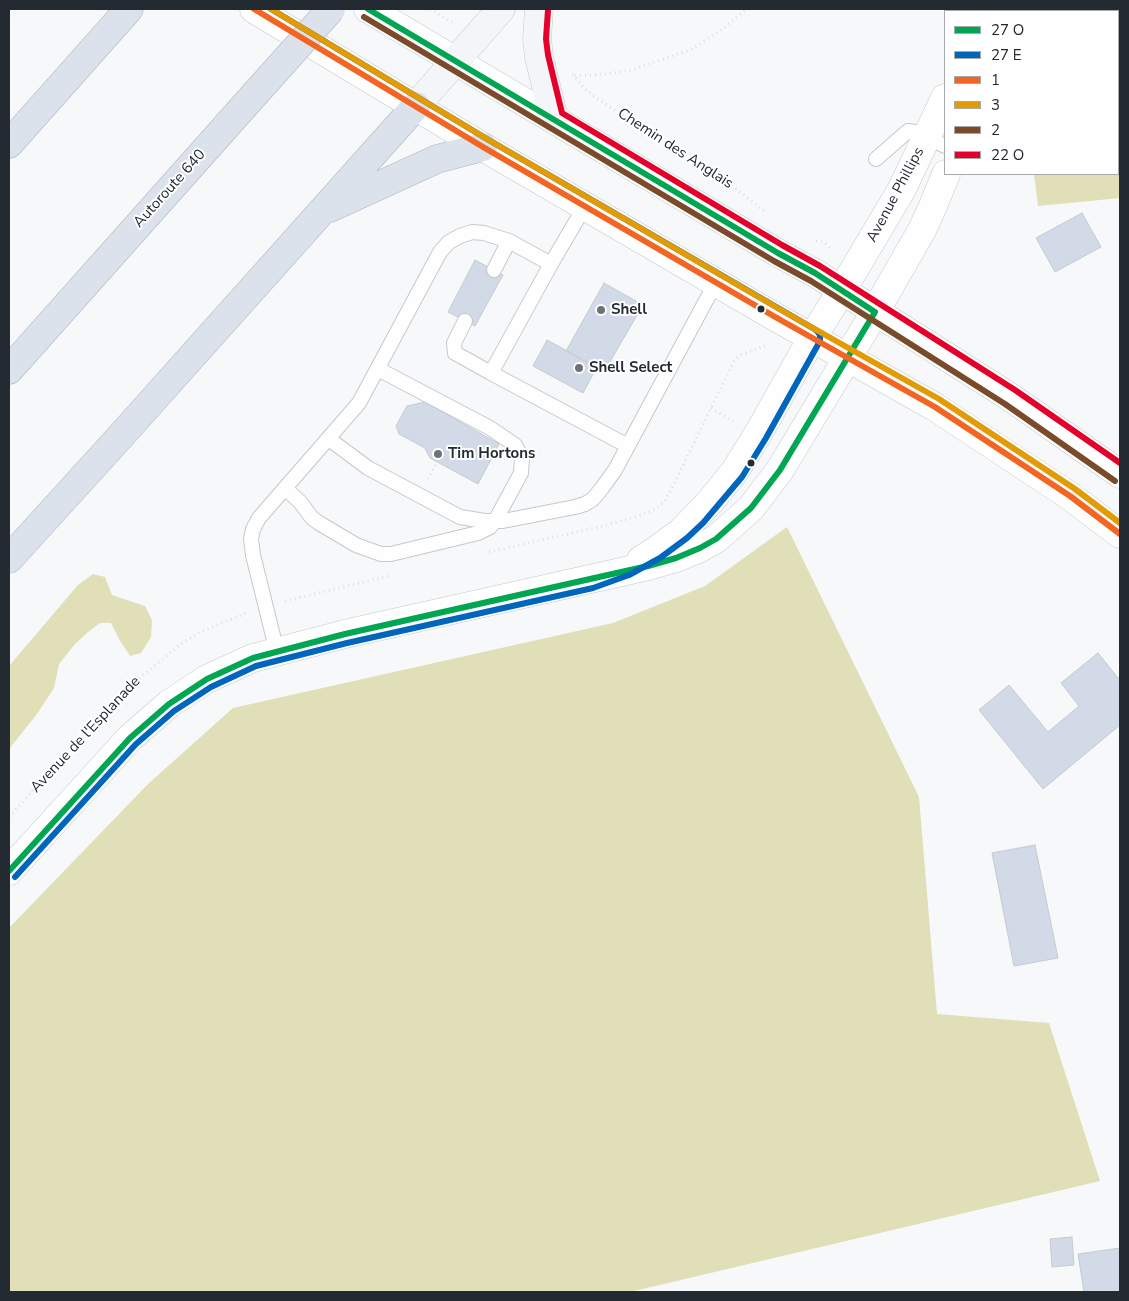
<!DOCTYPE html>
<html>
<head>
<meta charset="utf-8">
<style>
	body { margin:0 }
	#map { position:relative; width:1129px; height:1301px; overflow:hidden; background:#f6f8fa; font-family:"Nunito Sans",sans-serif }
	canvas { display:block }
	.frame { position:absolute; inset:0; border:10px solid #232a32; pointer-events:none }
	.legend { position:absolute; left:944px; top:10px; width:175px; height:165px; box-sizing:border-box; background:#fff; border:1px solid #a7aaad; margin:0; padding:6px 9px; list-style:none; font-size:15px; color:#232a32 }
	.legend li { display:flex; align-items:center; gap:10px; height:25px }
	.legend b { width:25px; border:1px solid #a7aaad }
</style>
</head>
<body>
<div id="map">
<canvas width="1129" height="1301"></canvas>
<div class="frame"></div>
<ul class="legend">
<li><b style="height:6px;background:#00a651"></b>27 O</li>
<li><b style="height:6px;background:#0065bd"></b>27 E</li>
<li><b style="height:6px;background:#f26522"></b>1</li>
<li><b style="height:6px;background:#e29a05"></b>3</li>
<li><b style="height:6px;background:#7a4b2a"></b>2</li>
<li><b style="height:6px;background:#e4002b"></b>22 O</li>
</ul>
</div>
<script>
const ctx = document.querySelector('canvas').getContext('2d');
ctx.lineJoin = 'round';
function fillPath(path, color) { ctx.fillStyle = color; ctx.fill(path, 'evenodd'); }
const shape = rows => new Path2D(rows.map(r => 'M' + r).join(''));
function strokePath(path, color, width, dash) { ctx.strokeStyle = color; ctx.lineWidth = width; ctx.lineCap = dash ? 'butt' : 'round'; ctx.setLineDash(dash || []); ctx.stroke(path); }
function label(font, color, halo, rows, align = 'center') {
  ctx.font = font + ' "Nunito Sans",sans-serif'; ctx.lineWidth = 4; ctx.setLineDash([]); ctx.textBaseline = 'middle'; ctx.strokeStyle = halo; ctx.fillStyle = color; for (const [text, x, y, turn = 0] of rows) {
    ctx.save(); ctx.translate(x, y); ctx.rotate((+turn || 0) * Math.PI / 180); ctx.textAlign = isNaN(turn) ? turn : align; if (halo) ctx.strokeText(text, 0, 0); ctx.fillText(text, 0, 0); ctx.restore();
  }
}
const forest = shape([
	[1120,59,1120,198,1038,206,1034,174,1118,174,1118,60],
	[787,527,919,797,937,1014,1049,1023,1100,1181,630,1292,9,1292,9,928,148,784,233,708,613,623,705,586],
	[93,574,105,577,112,595,145,606,152,620,151,637,141,653,130,656,119,639,111,623,100,623,88,632,75,644,59,664,54,688,37,714,9,749,9,666,78,585]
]);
const building = shape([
	[1073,9,1108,9,1106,11,1076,11,1073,9],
	[1082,213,1101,247,1055,272,1036,238,1082,213],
	[475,260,503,275,475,326,448,312,475,260],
	[604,283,643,305,604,372,566,351,604,283],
	[547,340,597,367,583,393,533,366,547,340],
	[425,402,499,444,478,484,430,458,425,448,399,434,396,426,407,406,425,402],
	[1098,653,1118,678,1120,676,1120,725,1043,789,979,710,1009,685,1048,732,1079,706,1061,683,1098,653],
	[1035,845,1058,958,1014,966,992,853,1035,845],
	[1072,1237,1074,1265,1052,1267,1050,1239,1072,1237],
	[1120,1248,1120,1292,1084,1292,1078,1254,1120,1248]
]);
const path = shape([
	[430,9,453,23],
	[573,74,583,87,592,95,645,130,712,170,764,211],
	[575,76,606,74,632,70,692,49,721,30,747,9],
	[816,241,824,242,830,248,829,249],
	[582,359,611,310],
	[711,408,734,422],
	[428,479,437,462],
	[489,552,603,526,642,515,656,509,665,501,672,488,734,361,740,355,768,345],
	[285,601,389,576],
	[9,817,98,718,138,679,181,644,200,632,246,613]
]);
const service = shape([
	[876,159,908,131,915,132,945,146],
	[551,264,491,373,628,446],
	[494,270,509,241],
	[465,321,454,343,455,353,491,373],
	[329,439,368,468,460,517,485,521,503,521,575,507,585,504,593,499,602,488,615,470,716,282],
	[286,489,300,502,312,518,319,523,356,545,381,554,391,554,478,533,490,527,495,521,521,473,522,458,515,445,490,428,378,369],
	[277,652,253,555,251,539,253,529,259,518,359,403,440,252,449,242,460,236,472,232,484,233,509,241,551,264,585,206]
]);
const minor = shape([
	[970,11,970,9],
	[1118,74,1120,74],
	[842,290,902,189,945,98],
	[875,312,922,230,933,206,946,174]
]);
const tertiary = shape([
	[254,9,483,147,777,318,935,407,1070,496,1120,534],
	[368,9,778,253,815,273,1010,397,1120,474],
	[641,560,655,551,681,532,710,502,735,471,758,434,812,338,842,290],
	[9,871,130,738,169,704,207,679,253,658,345,634,648,566,676,558,700,548,716,539,751,508,780,470,875,312]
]);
const secondary = shape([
	[539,9,537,39,539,57,554,119],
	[416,106,501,9]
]);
const motorway = shape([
	[9,144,129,9],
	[330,208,437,159,483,147],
	[9,370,255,94],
	[9,559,119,438,416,106]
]);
const motorwayBridge = shape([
	[255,94,331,9]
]);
const bus1 = shape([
	[9,871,130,738,169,704,207,679,253,658,345,634,648,566,676,558,700,548,716,539,751,508,780,470,875,312,815,273,778,253,368,9]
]);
const bus2 = shape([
	[15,877,136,744,174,711,211,687,256,666,347,643,593,588,629,575,660,558,687,538,703,523,742,477,766,438,820,341,820,335,816,330,487,139,271,9]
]);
const bus3 = shape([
	[254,9,483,147,777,318,935,407,1070,496,1120,534]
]);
const bus4 = shape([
	[271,9,487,139,781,310,939,399,1075,489,1120,523]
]);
const bus5 = shape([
	[364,17,774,261,811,281,1005,404,1115,481]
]);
const bus6 = shape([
	[548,10,546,39,548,55,562,113,782,245,820,266,1015,390,1120,463]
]);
const markers = [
	[761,309,4.5,"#232a32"],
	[601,310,5,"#6d7278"],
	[579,368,5,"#6d7278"],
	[438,454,5,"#6d7278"],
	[751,463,4.5,"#232a32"]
];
const streetNames = [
	["Chemin des Anglais",675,149,33],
	["Autoroute 640",170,189,-48],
	["Avenue Phillips",896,195,-62],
	["Avenue de l'Esplanade",86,735,-47]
];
const poiNames = [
	["Shell",611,310],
	["Shell Select",589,368],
	["Tim Hortons",448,454]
];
fillPath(forest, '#e1dfb7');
fillPath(building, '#d1dae6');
strokePath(building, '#c6cacf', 1);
strokePath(service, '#c4c9ce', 16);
strokePath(minor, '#c4c9ce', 29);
strokePath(tertiary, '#c4c9ce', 29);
strokePath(secondary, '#c4c9ce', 29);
strokePath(motorway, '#acb5c0', 29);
strokePath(path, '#dfdfe0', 3, [1, 4]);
strokePath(service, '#fefefe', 14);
strokePath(minor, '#fefefe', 28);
strokePath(tertiary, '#fefefe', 28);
strokePath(secondary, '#f3f5f8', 28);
strokePath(motorway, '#dbe2eb', 28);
strokePath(motorwayBridge, '#acb5c0', 29, []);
strokePath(motorwayBridge, '#dbe2eb', 28);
strokePath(bus1, '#00a651', 6);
strokePath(bus2, '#0065bd', 6);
strokePath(bus3, '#f26522', 6);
strokePath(bus4, '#e29a05', 6);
strokePath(bus5, '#7a4b2a', 6);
strokePath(bus6, '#e4002b', 6);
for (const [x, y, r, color] of markers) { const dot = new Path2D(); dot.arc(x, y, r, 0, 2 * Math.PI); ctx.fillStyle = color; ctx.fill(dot); strokePath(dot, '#fff', 2); }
label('15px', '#232a32', '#fff', streetNames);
label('bold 15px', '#232a32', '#fff', poiNames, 'left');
</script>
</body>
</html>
